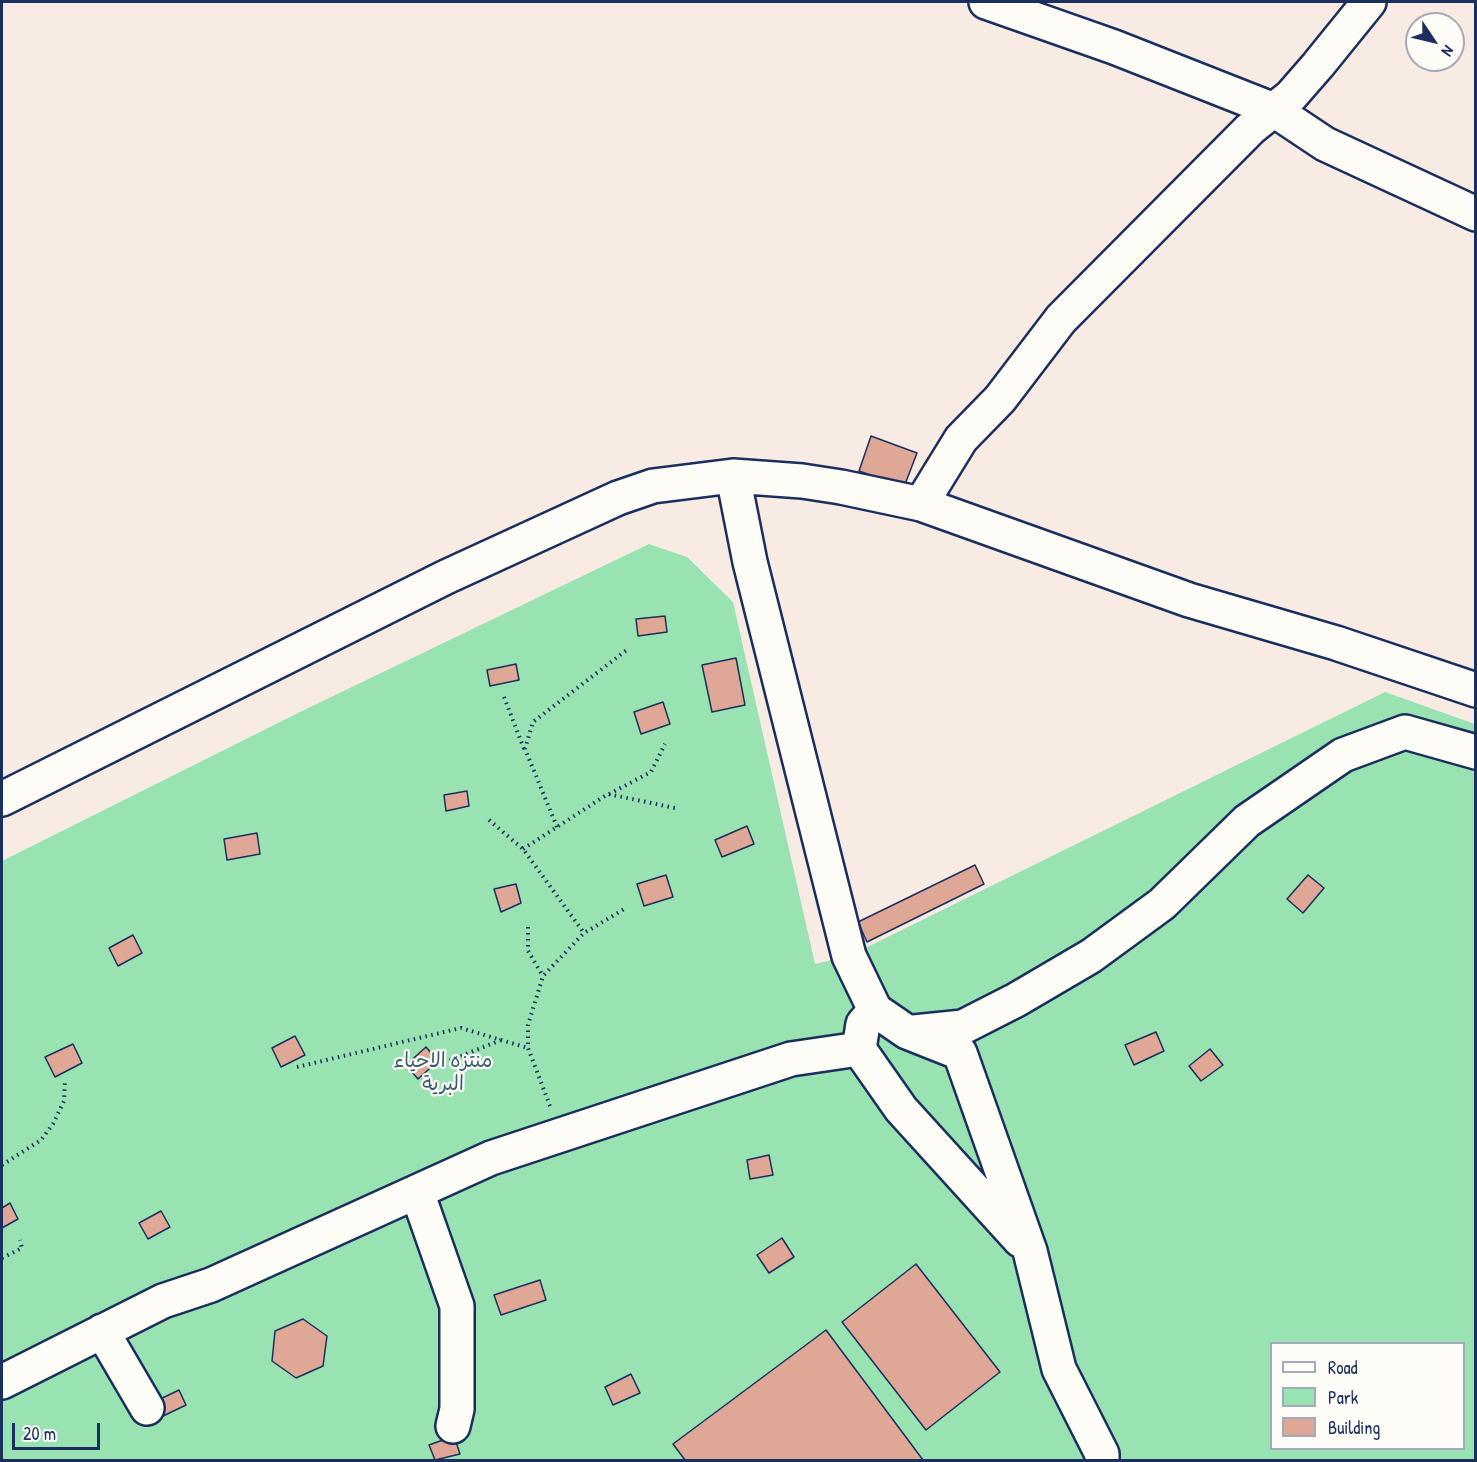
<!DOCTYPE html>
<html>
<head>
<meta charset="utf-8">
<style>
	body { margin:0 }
	#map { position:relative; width:1477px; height:1462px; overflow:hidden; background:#f7ebe4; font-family:"Patrick Hand",sans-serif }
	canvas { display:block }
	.frame { position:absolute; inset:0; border:3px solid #1b2f5e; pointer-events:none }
	.legend { position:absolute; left:1270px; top:1342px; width:195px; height:108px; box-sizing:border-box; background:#fdfcf7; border:2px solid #a3aaba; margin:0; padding:8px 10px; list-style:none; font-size:18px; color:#1b2f5e }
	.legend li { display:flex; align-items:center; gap:12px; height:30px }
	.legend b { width:30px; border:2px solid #a3aaba }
	.north { position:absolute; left:1405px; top:12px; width:60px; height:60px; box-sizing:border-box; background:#fdfcf7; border:2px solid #a3aaba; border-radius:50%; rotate:125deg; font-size:16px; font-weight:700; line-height:24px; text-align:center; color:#1b2f5e }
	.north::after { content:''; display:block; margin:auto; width:21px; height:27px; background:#1b2f5e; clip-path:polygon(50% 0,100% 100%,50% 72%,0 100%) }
	.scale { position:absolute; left:12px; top:1423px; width:88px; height:27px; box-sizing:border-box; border:3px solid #1b2f5e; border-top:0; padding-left:8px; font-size:18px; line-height:21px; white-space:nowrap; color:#1b2f5e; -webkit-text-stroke:4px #fdfcf7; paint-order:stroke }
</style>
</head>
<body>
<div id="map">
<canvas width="1477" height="1462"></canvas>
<div class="frame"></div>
<ul class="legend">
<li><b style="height:8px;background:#fdfcf7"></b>Road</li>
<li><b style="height:16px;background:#99e3b3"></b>Park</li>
<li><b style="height:16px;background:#dea796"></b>Building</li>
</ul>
<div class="north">N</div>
<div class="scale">20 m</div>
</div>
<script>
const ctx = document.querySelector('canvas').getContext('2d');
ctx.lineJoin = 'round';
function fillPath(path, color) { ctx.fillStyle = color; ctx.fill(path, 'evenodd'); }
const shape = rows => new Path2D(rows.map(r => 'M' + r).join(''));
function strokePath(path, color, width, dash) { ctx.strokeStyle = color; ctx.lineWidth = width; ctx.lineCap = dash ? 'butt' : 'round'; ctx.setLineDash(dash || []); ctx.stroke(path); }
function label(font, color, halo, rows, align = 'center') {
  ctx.font = font + ' "Patrick Hand","Playpen Sans Arabic",sans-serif'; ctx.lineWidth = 4.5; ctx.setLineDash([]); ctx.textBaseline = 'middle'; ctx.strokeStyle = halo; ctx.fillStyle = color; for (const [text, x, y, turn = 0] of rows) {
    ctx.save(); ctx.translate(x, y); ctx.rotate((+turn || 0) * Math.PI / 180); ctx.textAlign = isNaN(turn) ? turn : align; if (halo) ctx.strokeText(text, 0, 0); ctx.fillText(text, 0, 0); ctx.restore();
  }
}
const green = shape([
	[649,544,687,557,733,602,815,964,849,956,1385,692,1475,724,1475,1460,2,1460,2,861,298,713],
	[1272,1344,1464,1344,1464,1448,1272,1448]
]);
const building = shape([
	[871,436,917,453,904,487,859,471,871,436],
	[665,616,667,632,638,636,636,619,665,616],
	[736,658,745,705,712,712,702,665,736,658],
	[516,664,519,680,490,686,487,670,516,664],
	[663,702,670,724,641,734,634,712,663,702],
	[467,791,469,806,446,811,444,795,467,791],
	[747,826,754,844,722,857,715,840,747,826],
	[257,833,260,854,227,860,224,839,257,833],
	[975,865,984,884,867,942,858,922,975,865],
	[666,875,673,897,644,906,637,884,666,875],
	[1308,875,1324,888,1303,913,1287,899,1308,875],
	[516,884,521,903,501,912,494,889,516,884],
	[133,935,142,953,118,966,109,948,133,935],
	[1156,1032,1164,1051,1134,1065,1125,1045,1156,1032],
	[295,1036,305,1055,281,1067,272,1048,295,1036],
	[73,1044,82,1063,55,1077,45,1057,73,1044],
	[426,1047,438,1061,418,1079,406,1065,426,1047],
	[1210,1049,1223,1065,1201,1081,1189,1066,1210,1049],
	[769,1155,773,1175,750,1179,747,1160,769,1155],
	[10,1203,18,1219,2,1228,2,1208,10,1203],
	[161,1211,170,1227,148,1239,139,1223,161,1211],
	[782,1238,794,1257,769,1273,757,1255,782,1238],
	[916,1264,1000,1372,926,1430,842,1322,916,1264],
	[540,1280,546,1300,501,1315,494,1295,540,1280],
	[303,1319,327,1336,323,1366,296,1378,272,1361,275,1331,303,1319],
	[826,1330,923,1460,685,1460,673,1444,826,1330],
	[631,1374,640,1393,613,1405,605,1387,631,1374],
	[179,1390,186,1405,159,1418,152,1403,179,1390],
	[454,1436,460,1454,435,1460,429,1445,454,1436]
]);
const path = shape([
	[504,697,524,749],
	[609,794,651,772,665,744],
	[489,820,523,849,584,933],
	[557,827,525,749,533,722,628,649],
	[523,849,608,794,675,808],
	[528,927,528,951,543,976],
	[444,1063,501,1040],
	[297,1067,461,1028,528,1048],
	[550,1106,528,1048,528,1025,543,976,584,933,626,908],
	[2,1165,41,1140,53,1124,64,1101,65,1079],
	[2,1258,22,1248,20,1240]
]);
const minor = shape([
	[986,2,1114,47,1274,110,1325,144,1476,214],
	[733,476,802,481,841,487,921,504,1189,600,1336,643,1476,690],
	[921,504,961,439,1000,399,1061,319,1250,129,1291,96,1318,65,1369,2],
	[2,799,446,577,618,498,653,486,733,476,750,562,849,956,875,1010,907,1032,960,1053,1030,1251,1059,1369,1102,1454,1102,1460],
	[914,1032,963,1027,1016,1000,1091,956,1162,904,1247,821,1343,755,1405,732,1476,752],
	[859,1049,901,1109,1020,1240],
	[417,1192,457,1306,457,1409,453,1426],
	[102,1331,147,1408],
	[2,1382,163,1301,211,1285,491,1158,791,1059,859,1049,863,1024,875,1010]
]);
const parkNames = [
	["منتزه الاحياء",443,1062],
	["البرية",443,1085]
];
fillPath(green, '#99e3b3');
fillPath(building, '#dea796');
strokePath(building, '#1b2f5e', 1.5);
strokePath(minor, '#1b2f5e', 38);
strokePath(path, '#1b2f5e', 4, [1.5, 4.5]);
strokePath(minor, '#fdfcf7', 33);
label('20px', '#3a5c73', '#fdfcf7', parkNames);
</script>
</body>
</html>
